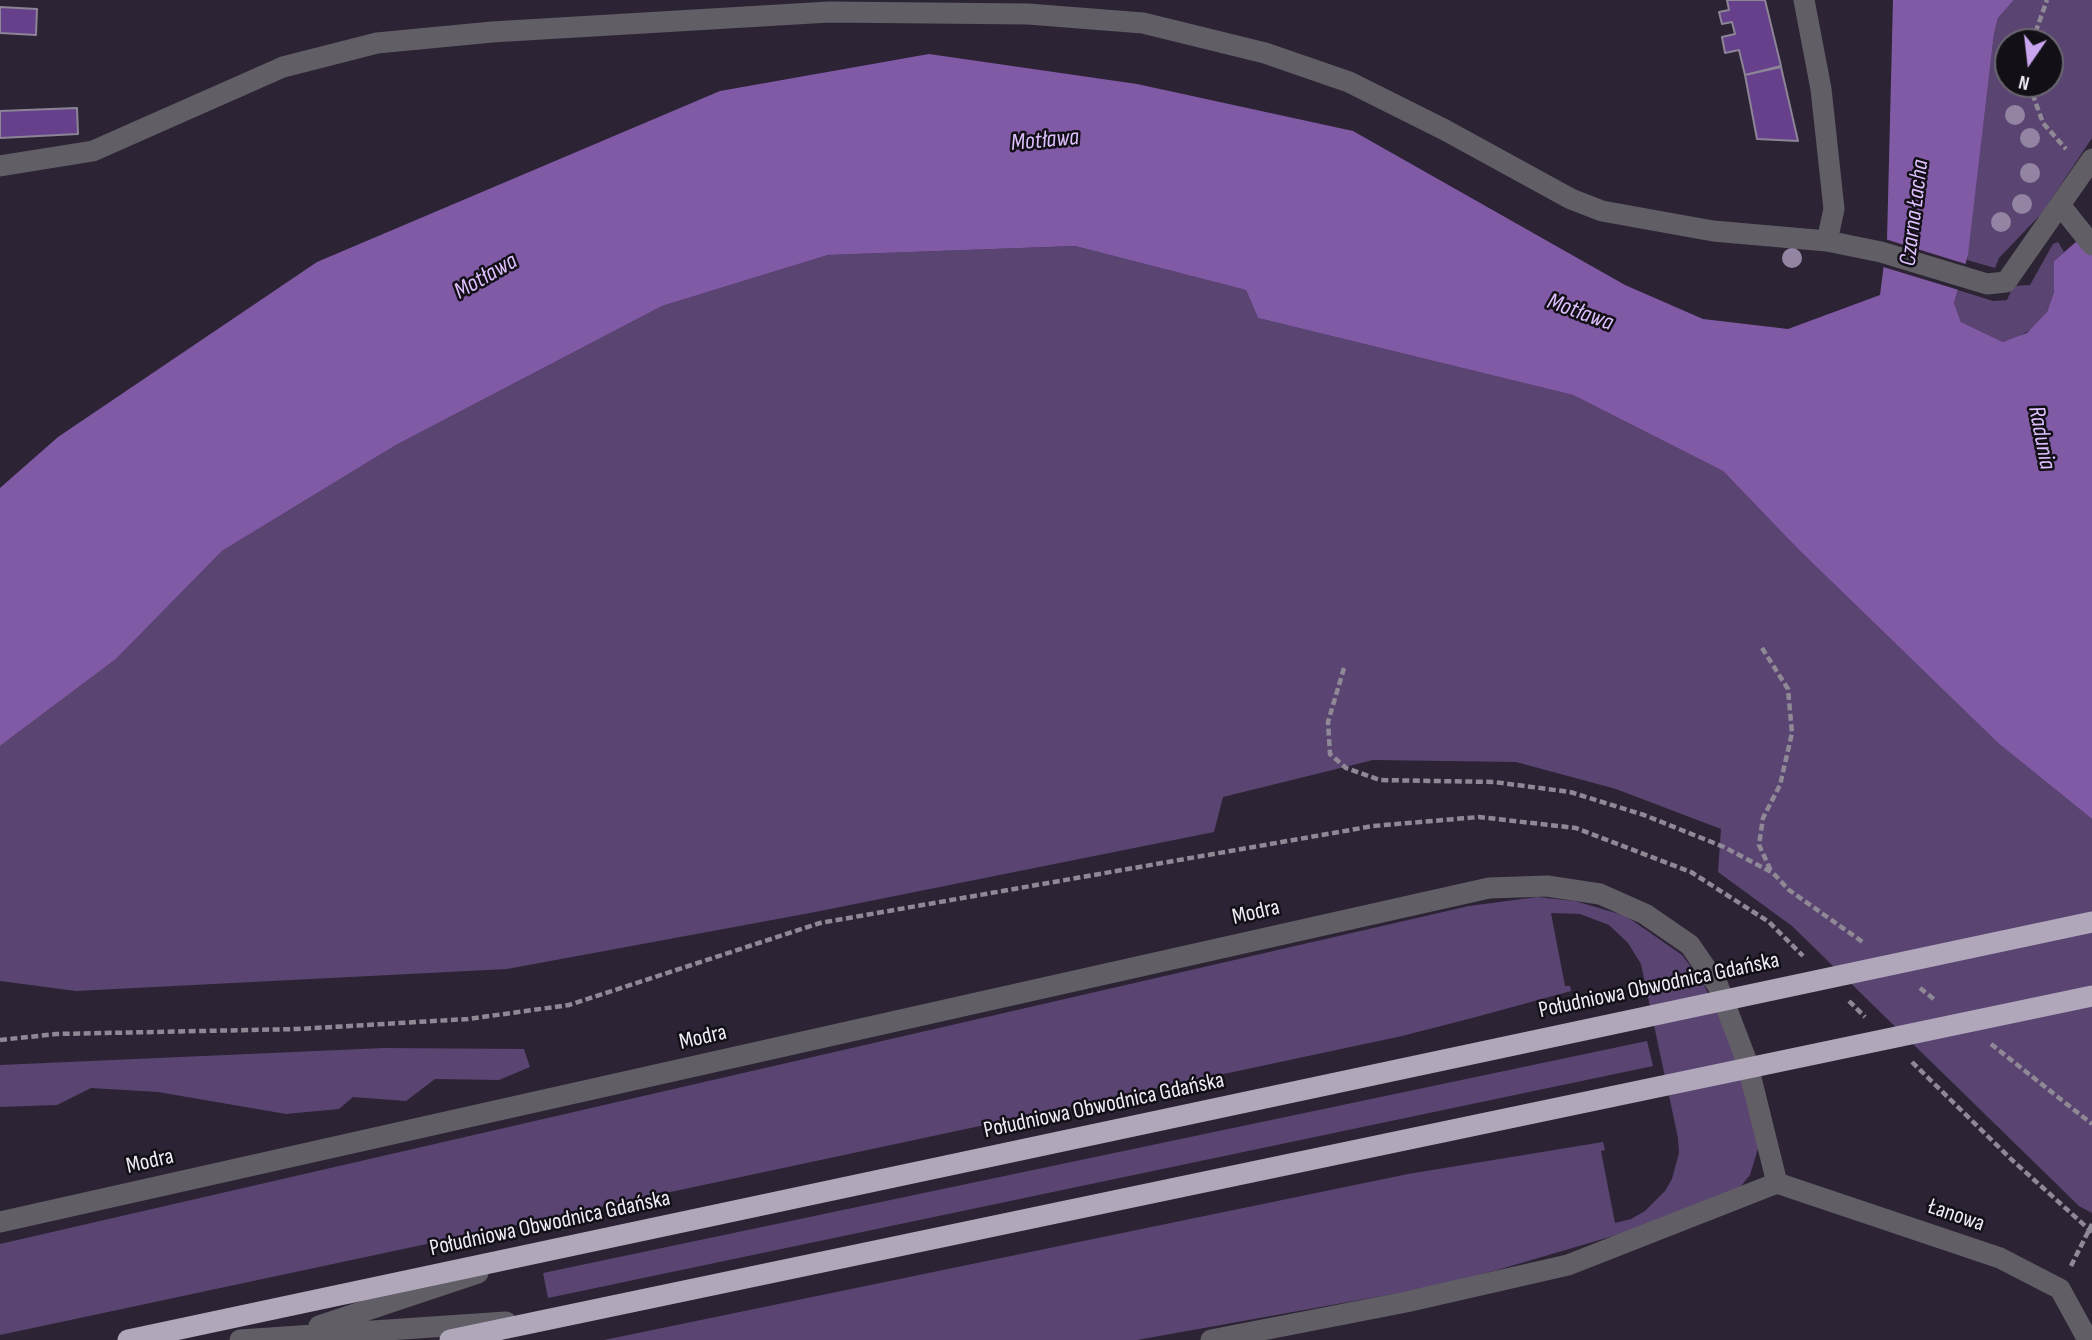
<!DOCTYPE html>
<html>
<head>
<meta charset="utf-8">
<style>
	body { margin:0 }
	#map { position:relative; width:2092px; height:1340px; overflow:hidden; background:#2c2434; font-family:"Sofia Sans Condensed",sans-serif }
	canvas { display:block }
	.north { position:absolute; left:1994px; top:28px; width:70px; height:70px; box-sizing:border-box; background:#120f16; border:2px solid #6b6770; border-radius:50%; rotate:194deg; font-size:19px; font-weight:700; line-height:28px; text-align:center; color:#f0ebf6 }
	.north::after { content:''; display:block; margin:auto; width:24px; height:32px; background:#c8a5ee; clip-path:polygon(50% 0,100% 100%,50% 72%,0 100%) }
</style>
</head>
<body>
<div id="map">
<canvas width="2092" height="1340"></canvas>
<div class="north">N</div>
</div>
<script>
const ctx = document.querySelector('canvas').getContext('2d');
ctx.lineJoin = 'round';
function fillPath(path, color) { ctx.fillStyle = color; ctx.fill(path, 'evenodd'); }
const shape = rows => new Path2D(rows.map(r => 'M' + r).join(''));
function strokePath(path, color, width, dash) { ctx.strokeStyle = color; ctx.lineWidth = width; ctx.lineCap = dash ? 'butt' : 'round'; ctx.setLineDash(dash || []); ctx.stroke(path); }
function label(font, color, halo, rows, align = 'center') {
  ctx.font = font + ' "Sofia Sans Condensed",sans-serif'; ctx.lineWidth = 5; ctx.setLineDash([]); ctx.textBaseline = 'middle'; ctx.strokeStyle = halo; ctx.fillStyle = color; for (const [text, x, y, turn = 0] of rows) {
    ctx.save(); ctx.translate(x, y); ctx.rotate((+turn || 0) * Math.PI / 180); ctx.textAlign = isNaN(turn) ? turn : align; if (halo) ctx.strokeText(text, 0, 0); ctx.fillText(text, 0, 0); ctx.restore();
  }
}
const green = shape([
	[2014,0,2092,0,2092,138,2042,213,1999,258,1995,268,1967,260,1994,34,1998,18],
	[2008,42,2050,42,2050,84,2008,84],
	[2058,242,2064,252,2054,261,2054,292,2047,312,2036,326,2016,339,2003,342,1961,322,1954,303,1958,290,1993,301,2007,300,2013,286,2030,285,2053,244],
	[1075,246,1246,290,1258,318,1573,395,1723,471,1798,549,1998,743,2092,819,2092,1213,2079,1206,1792,926,1718,872,1721,829,1616,789,1516,762,1373,760,1223,797,1214,832,810,913,507,969,76,991,0,981,0,746,116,659,222,551,396,445,662,306,828,255],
	[1537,897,1575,901,1626,916,1682,955,1702,981,1736,1050,1760,1142,1750,1175,1741,1186,1647,1226,1494,1271,1432,1287,1137,1340,604,1340,1408,1174,1603,1142,1605,1150,1601,1151,1615,1223,1631,1219,1645,1211,1665,1191,1672,1179,1679,1153,1678,1138,1641,964,1628,943,1609,925,1580,914,1551,913,1565,986,1570,986,1571,991,1476,1017,1402,1036,0,1335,0,1244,1469,906],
	[1647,1041,1653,1066,548,1298,543,1273],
	[384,1048,524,1049,530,1067,499,1080,435,1079,406,1101,353,1097,339,1109,286,1114,158,1092,91,1088,57,1105,0,1107,0,1065]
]);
const water = shape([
	[1893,0,2014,0,1998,18,1994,34,1968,255,1954,303,1961,322,2003,342,2027,333,2047,312,2054,292,2054,261,2092,228,2092,819,1998,743,1798,549,1723,471,1573,395,1258,318,1246,290,1075,246,828,255,662,306,396,445,222,551,116,659,0,746,0,488,58,437,317,262,720,91,929,54,1137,84,1353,131,1625,285,1703,319,1788,329,1880,295,1887,240]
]);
const pier = shape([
	[1885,239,1969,265,1962,291,1880,266]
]);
const building = shape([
	[1727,0,1765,0,1781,66,1745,75,1739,50,1725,53,1722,37,1735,34,1732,22,1722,24,1719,12,1729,10,1727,0],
	[0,7,37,9,36,35,0,33,0,7],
	[1781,67,1798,141,1757,139,1745,75,1781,67],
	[77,108,78,134,0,138,0,111,77,108]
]);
const path = shape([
	[2032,42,2047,0],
	[2029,84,2043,123,2066,149],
	[1762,648,1788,689,1792,733,1780,785,1763,818,1759,845,1772,873],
	[1344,668,1328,722,1330,754,1346,768,1380,780,1494,782,1570,792,1644,815,1724,847,1773,873,1789,890,1864,943],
	[1920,988,1935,1000],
	[1849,1001,1865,1017],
	[0,1040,56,1034,298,1029,468,1019,569,1005,820,923,1373,826,1479,817,1576,828,1691,872,1769,922,1803,956],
	[1991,1044,2092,1124],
	[1912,1062,2012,1160,2092,1232],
	[2071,1266,2092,1224]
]);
const minor = shape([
	[1804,0,1821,89,1834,209,1827,241],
	[0,166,93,151,283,67,377,43,492,32,829,12,1028,14,1143,23,1265,53,1349,82,1445,130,1571,199,1602,211,1713,231,1827,241,1881,252,1987,284,2006,282,2092,159],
	[2060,205,2092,245],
	[1777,1183,2000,1258,2060,1289,2088,1340],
	[0,1222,1489,888,1547,886,1600,894,1645,914,1690,945,1718,986,1747,1062,1777,1183],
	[319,1326,478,1273],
	[240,1340,506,1322],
	[1211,1340,1406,1302,1568,1265,1777,1183]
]);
const highway = shape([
	[128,1340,2092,922],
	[450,1340,2092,996]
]);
const trees = [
	[2015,115],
	[2030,138],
	[2030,173],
	[2022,204],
	[2001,222],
	[1792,258]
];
const streetNames = [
	["Modra",1256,913,-13],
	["Południowa Obwodnica Gdańska",1659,986,-12],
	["Modra",703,1038,-13],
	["Południowa Obwodnica Gdańska",1104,1106,-12],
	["Modra",150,1162,-13],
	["Łanowa",1956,1216,19],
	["Południowa Obwodnica Gdańska",550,1224,-12]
];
const waterNames = [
	["Motława",1045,141,-5],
	["Czarna Łacha",1915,213,-83],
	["Motława",486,277,-30],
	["Motława",1580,313,20],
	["Radunia",2041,438,79]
];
fillPath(green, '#5a4471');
fillPath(water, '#815aa6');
fillPath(pier, '#2c2434');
fillPath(building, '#66408a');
strokePath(building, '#8c8497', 2);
strokePath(path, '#8f8996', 4.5, [7, 3.5]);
strokePath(minor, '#615e66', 21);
strokePath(highway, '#b0a7bb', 21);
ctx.fillStyle = '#9284a2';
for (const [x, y] of trees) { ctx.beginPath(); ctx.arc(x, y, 10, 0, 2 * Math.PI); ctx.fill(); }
label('23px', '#f0ebf6', '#120f16', streetNames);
label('italic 24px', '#dec0fe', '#120f16', waterNames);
</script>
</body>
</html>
